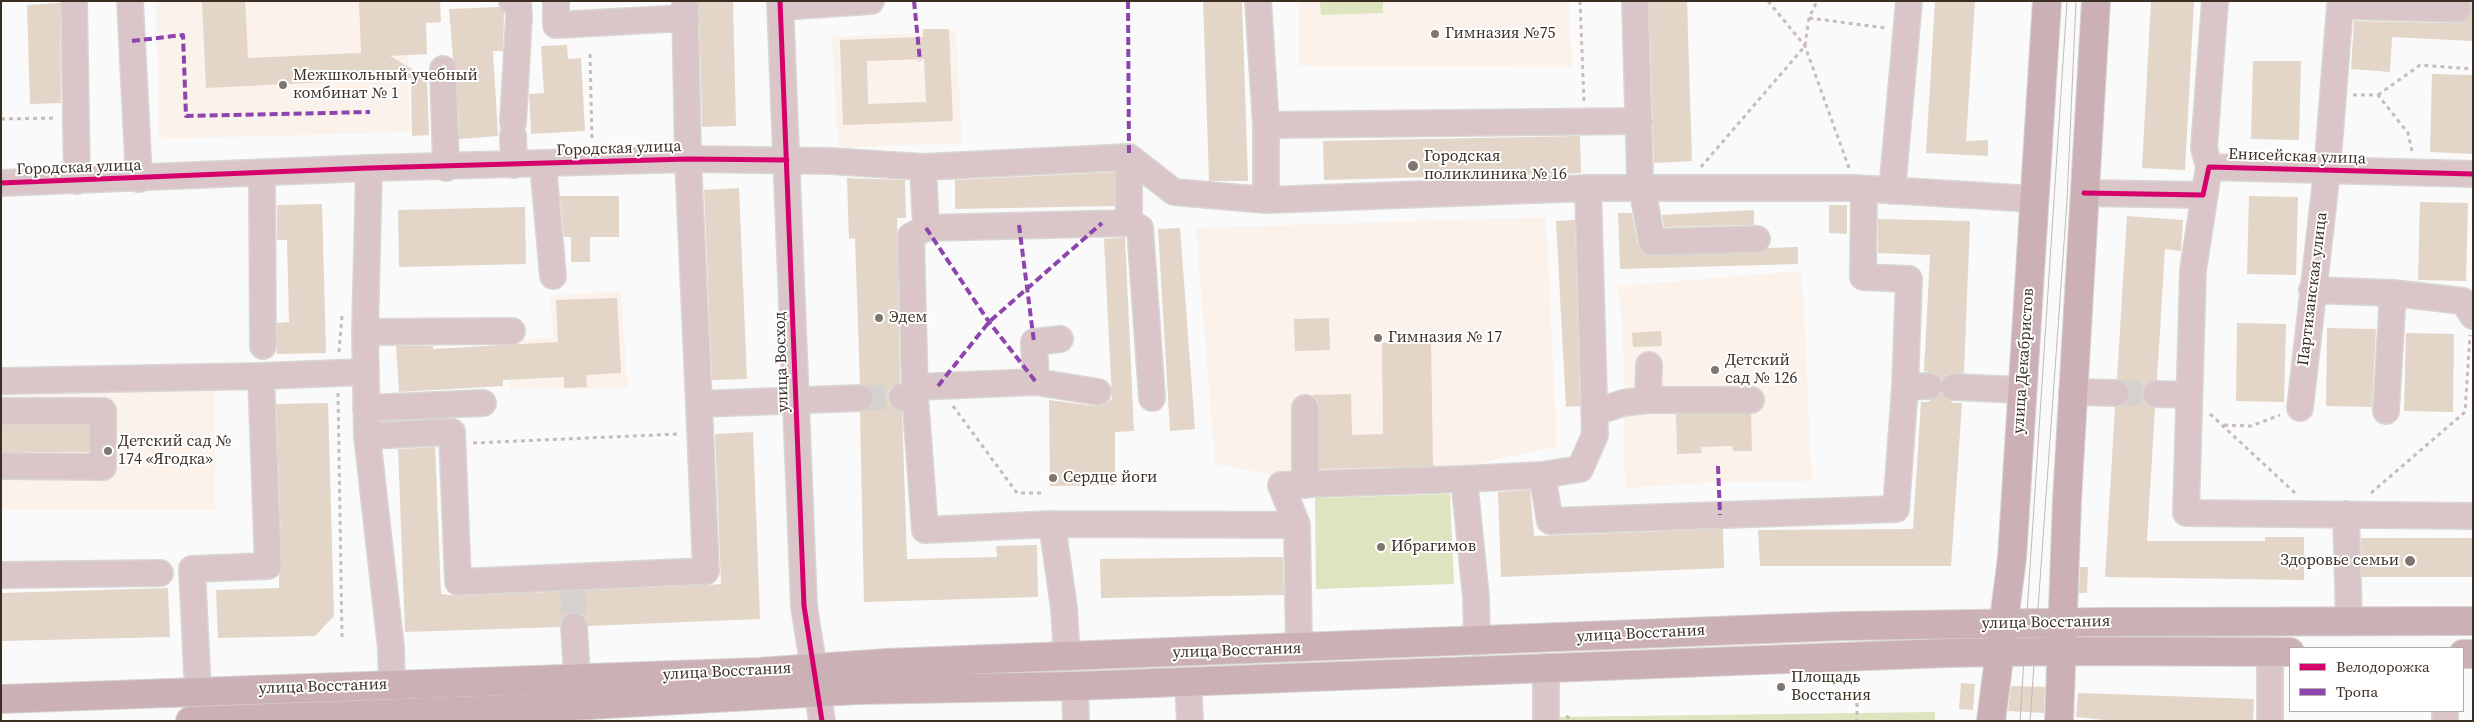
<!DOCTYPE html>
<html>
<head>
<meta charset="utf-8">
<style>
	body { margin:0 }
	#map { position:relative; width:2474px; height:722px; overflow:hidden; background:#fafafa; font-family:"Source Serif 4",serif }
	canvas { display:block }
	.frame { position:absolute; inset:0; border:2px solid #3b2f24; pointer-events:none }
	.legend { position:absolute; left:2289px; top:647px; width:175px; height:65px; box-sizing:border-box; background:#fff; border:1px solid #b1aca7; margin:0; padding:6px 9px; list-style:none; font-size:15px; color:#3b2f24 }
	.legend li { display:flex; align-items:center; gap:10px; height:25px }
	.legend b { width:25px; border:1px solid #b1aca7 }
</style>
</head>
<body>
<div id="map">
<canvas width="2474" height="722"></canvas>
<div class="frame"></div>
<ul class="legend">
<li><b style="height:6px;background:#d6006c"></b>Велодорожка</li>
<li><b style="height:6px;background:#8e44ad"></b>Тропа</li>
</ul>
</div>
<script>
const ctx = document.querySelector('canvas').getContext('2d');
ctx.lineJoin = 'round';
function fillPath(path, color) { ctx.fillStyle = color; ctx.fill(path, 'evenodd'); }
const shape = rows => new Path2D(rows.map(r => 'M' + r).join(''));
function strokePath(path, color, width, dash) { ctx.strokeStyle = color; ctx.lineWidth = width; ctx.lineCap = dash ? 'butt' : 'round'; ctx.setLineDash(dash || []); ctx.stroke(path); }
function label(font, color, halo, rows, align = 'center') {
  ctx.font = font + ' "Source Serif 4",serif'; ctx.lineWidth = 4; ctx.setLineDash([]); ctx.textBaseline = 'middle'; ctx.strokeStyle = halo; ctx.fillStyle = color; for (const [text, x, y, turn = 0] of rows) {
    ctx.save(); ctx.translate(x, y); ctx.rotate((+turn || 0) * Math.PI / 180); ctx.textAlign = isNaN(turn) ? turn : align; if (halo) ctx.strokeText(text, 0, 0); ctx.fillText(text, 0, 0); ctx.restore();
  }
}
const built = shape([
	[156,1,406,1,410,132,159,139],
	[1299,1,1569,1,1572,67,1299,66],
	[956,31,962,143,838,148,832,37],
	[1546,217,1557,447,1433,472,1280,476,1215,464,1196,228],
	[1802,271,1812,481,1718,482,1625,488,1623,337,1618,286],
	[621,291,628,389,510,389,508,340,553,337,550,296],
	[215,390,215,510,1,510,1,391]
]);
const green = shape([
	[1320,1,1383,1,1383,13,1321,15],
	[1450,494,1454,584,1316,589,1315,498],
	[1935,712,1935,721,1553,721,1553,717]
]);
const building = shape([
	[202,1,245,1,248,58,361,53,359,1,440,1,441,22,426,23,427,54,390,56,427,78,429,135,412,136,411,78,206,88],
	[699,1,733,1,736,126,702,127],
	[1203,1,1242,1,1248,181,1209,181],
	[1649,1,1687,1,1692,161,1654,163],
	[1935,1,1975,1,1966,141,1988,140,1988,156,1926,153],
	[2151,1,2194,1,2185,170,2142,168],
	[2470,1,2473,1,2473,41,2392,37,2390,72,2351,69,2354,21,2458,23,2465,21,2470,16,2472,9],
	[60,3,61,103,30,104,27,5],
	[499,7,504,12,503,51,493,51,498,136,459,139,457,69,453,59,449,9],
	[923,29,949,29,953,121,843,125,840,40,923,37],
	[924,59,926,102,868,104,867,61],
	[567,45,568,59,581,58,585,131,531,134,529,94,544,93,541,46],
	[2253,61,2301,61,2299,140,2251,139],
	[2432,74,2473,75,2473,154,2430,152],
	[1580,136,1581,173,1324,180,1323,141],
	[1115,172,1115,206,955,209,955,180],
	[847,178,905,180,906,218,897,218,900,383,889,390,888,398,890,405,902,411,907,559,997,557,996,546,1037,545,1038,597,864,602,860,412,867,410,872,405,874,397,867,386,860,384,855,238,849,239],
	[739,188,747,379,712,380,704,190],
	[560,196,619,196,619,237,590,237,590,262,571,262,571,237,564,237],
	[2249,196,2298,197,2296,275,2247,274],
	[2420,202,2468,203,2466,281,2418,280],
	[322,204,326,353,277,354,277,323,289,322,287,240,277,240,277,205],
	[1829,205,1847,205,1847,234,1829,233],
	[525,207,526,264,399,267,398,210],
	[1754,210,1754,225,1664,227,1662,215],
	[1618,213,1632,213,1638,245,1646,255,1757,253,1767,248,1798,247,1798,264,1620,269],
	[2127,216,2183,220,2181,251,2165,249,2157,380,2149,382,2142,393,2144,401,2155,408,2147,541,2265,541,2265,537,2304,537,2304,580,2105,577,2115,407,2123,405,2130,394,2128,386,2117,379],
	[1878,219,1970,221,1964,373,1948,374,1942,380,1935,373,1924,371,1930,255,1878,253],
	[1575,220,1580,406,1566,407,1556,221],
	[1180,228,1195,429,1170,431,1158,229],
	[1125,237,1134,431,1115,432,1115,485,1050,486,1049,400,1096,406,1104,405,1112,399,1104,239],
	[617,298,621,373,586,375,587,387,564,388,564,377,503,380,503,386,399,392,396,346,433,346,433,349,558,342,556,300],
	[1329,318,1330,350,1295,351,1294,319],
	[2237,323,2286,324,2284,402,2236,401],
	[2327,328,2376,329,2372,407,2326,406],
	[1661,331,1662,346,1633,347,1632,333],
	[2406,333,2454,334,2453,412,2404,411],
	[1382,343,1431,343,1433,466,1319,469,1319,408,1318,401,1312,395,1351,394,1352,435,1383,434],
	[1941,393,1953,403,1962,403,1951,566,1760,566,1758,530,1913,529,1921,402,1928,402],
	[328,403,334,616,315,636,218,638,216,590,279,588,279,575,282,565,276,404],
	[1676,414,1751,414,1752,451,1733,451,1732,446,1701,447,1702,453,1677,454],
	[1,425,89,425,89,452,1,452],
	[753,432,760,619,588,626,586,618,574,612,566,614,561,620,560,627,405,632,398,449,435,447,441,594,459,596,707,585,721,584,715,434],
	[1530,490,1534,536,1723,529,1724,568,1501,577,1498,492],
	[2361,538,2473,538,2473,577,2362,577],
	[1267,557,1283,557,1284,595,1101,598,1100,559],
	[2080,567,2088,567,2087,593,2079,593],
	[168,588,170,637,1,641,1,593],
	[1961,683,1975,684,1973,710,1959,709],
	[2011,686,2045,687,2044,713,2008,711],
	[2078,693,2254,699,2253,721,2115,721,2076,717]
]);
const minorTunnel = shape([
	[2116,393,2156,394],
	[860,398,902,397],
	[573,589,574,626]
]);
const path = shape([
	[1580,1,1584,101],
	[1768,1,1805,46,1849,168],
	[1809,18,1886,28],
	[590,54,592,141],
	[2353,95,2378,95,2408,133,2412,151],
	[2378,95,2420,65,2473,69],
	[1,119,56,118],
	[1701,167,1805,46,1809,18,1817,1],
	[339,352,342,316],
	[338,393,342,637],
	[953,406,1017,493,1044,493],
	[2210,414,2295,493],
	[2224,425,2251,426,2280,415],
	[473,443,679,434],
	[2371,493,2465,412,2470,335],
	[1857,703,1857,721],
	[1566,716,1574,721]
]);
const minor = shape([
	[74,1,77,181],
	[130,1,139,179],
	[512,1,518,1,519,17,513,122],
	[556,1,556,25,686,18],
	[685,1,688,159,699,404],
	[780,1,804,606,822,721],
	[1258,1,1266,125,1266,200],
	[1635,1,1640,177,1652,242,1757,239],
	[781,7,871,1],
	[443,69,446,168],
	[1266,125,1639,121],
	[513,135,514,165],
	[1129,157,1174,192,1266,200,1588,188,1854,188,2034,199],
	[543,164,553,276],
	[2209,167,2204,148,2215,1],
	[369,168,365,332,367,436,391,648,392,684],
	[262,174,263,346],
	[2473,174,2209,167,2193,270,2186,513,2473,516],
	[1,183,369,168,688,159,830,161,923,167,1129,157,1129,223],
	[1892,191,1909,1],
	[2084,193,2203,195],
	[926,228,1129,223,1140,228,1152,398],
	[2312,290,2393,293,2463,301,2473,316],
	[365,332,512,331],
	[1,381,261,376],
	[1036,382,1034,342,1060,339],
	[915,387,1036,382,1098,392],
	[1905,387,1929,386],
	[1954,387,2022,390],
	[2072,392,2116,393],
	[2156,394,2189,395],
	[915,396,925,530,1052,524,1064,608,1067,658],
	[902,397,915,396,911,236,926,228,923,167],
	[1648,400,1649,365],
	[366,408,483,403],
	[1305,408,1305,485],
	[2300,408,2327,171,2340,6,2458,9],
	[1,411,103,411,103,467,1,466],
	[2386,411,2393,293],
	[1596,412,1623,403,1648,400,1751,400],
	[367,436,452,432,458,582,706,571,699,404,860,398],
	[1542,475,1550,521,1896,509,1905,387,1909,279,1863,277,1864,189],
	[2346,514,2349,621],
	[1052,524,1297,525],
	[1,575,160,573],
	[574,626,577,678],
	[1477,642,1476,597,1464,479,1542,475,1580,469,1595,435,1588,188],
	[1299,648,1297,525,1281,485,1464,479],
	[1546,667,1546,721],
	[1188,681,1190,721],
	[1075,686,1076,721],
	[198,692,192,569,268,566,261,376,365,372],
	[2270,721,2270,652],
	[2445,721,2445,711]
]);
const major = shape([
	[2463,654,2473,654],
	[1,699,759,672,886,663,1844,626,2101,622,2473,621],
	[190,721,536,708,859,690,1075,686,1947,653,2062,651,2290,652],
	[1991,721,2012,558,2047,1],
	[2059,721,2067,500,2096,1]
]);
const tram = shape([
	[2020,721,2067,1],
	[2030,721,2067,201,2076,1]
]);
const quiet = shape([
	[914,1,920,61],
	[1128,1,1129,157],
	[132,41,183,35,186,116,370,112],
	[1019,225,1034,342],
	[926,228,989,322,1036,382],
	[938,386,989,322,1102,223],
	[1718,466,1720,515]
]);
const cycleway = shape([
	[780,1,804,606,822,721],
	[1,183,369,168,688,159,787,160],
	[2084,193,2203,195,2209,167,2473,174]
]);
const markers = [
	[1435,34,5,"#7e766f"],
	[283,85,5,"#7e766f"],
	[1413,166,6,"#7e766f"],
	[879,318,5,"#7e766f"],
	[1378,338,5,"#7e766f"],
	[1715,370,5,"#7e766f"],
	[108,451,5,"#7e766f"],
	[1053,478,5,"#7e766f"],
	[1381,547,5,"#7e766f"],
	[2410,561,6,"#7e766f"],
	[1781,687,5,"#7e766f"]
];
const poiNames = [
	["Гимназия №75",1445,34],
	["Межшкольный учебный",293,76],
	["комбинат № 1",293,94],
	["Городская",1424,157],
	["поликлиника № 16",1424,175],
	["Эдем",889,318],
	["Гимназия № 17",1388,338],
	["Детский",1725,361],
	["сад № 126",1725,379],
	["Детский сад №",118,442],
	["174 «Ягодка»",118,460],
	["Сердце йоги",1063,478],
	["Ибрагимов",1391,547],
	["Здоровье семьи",2399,561,"right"],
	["Площадь",1791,678],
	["Восстания",1791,696]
];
const streetNames = [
	["Городская улица",619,149,-2],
	["Енисейская улица",2297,157,2],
	["Городская улица",79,168,-2],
	["Партизанская улица",2313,289,-83],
	["улица Декабристов",2024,361,-86],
	["улица Восход",782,362,-92],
	["улица Восстания",2046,623,-1],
	["улица Восстания",1641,634,-3],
	["улица Восстания",1237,651,-2],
	["улица Восстания",727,672,-3],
	["улица Восстания",323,687,-2]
];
fillPath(built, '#fbf2eb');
fillPath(green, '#dde4bf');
fillPath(building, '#e3d5c7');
strokePath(minorTunnel, '#d4d1cf', 25, [25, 12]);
strokePath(minor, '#d8d5d3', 28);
strokePath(major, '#d8d5d3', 30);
strokePath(path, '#c8bbbc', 3, [4, 4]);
strokePath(minor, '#dac5c9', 25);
strokePath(major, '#cbb0b5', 28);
strokePath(tram, '#c4b8b9', 1);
strokePath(quiet, '#8e44ad', 4, [8, 4]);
strokePath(cycleway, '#d6006c', 5);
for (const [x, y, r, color] of markers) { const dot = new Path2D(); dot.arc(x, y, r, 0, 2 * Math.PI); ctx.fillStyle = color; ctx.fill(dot); strokePath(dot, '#fff', 2); }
label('16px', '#3b2f24', '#fff', poiNames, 'left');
label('16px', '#3b2f24', '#fff', streetNames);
</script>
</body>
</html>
